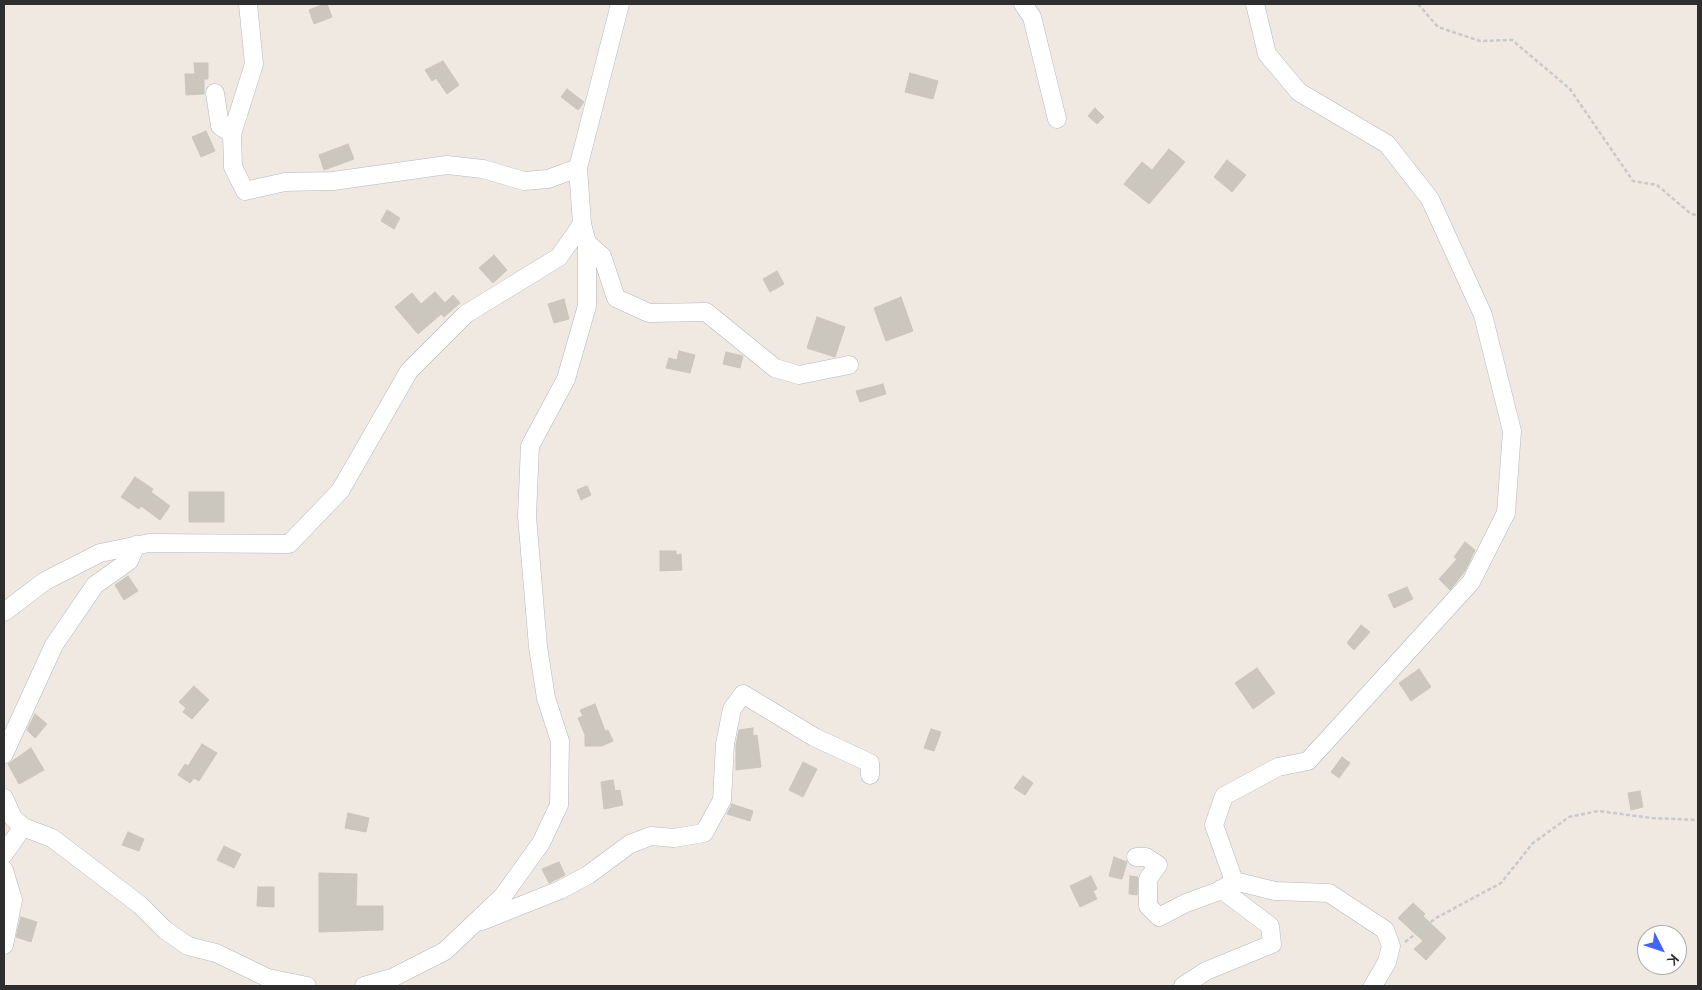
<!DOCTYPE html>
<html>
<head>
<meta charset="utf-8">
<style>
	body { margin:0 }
	#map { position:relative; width:1702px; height:990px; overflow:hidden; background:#efe9e1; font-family:"Nunito Sans",sans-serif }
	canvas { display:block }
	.frame { position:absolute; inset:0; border:5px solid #2e2e2e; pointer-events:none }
	.north { position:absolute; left:1637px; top:925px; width:50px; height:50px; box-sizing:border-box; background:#fff; border:1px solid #ababab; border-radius:50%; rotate:131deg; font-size:14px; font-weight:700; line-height:20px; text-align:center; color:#2e2e2e }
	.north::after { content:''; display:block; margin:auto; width:18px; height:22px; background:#4264fb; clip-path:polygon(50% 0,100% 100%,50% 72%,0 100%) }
</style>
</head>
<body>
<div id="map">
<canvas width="1702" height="990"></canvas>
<div class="frame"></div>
<div class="north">K</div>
</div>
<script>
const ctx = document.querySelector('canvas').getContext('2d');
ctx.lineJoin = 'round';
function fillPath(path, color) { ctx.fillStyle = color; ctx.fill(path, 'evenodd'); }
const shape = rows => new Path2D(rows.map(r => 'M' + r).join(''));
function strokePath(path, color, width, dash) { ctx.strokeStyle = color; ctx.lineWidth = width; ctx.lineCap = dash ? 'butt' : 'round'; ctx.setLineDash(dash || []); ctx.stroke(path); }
const building = shape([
	[324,4,327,4,332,17,314,24,309,10,324,4],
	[443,61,459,85,447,94,436,78,432,81,425,70,443,61],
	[194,63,208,63,208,79,204,79,204,94,186,95,185,74,195,74,194,63],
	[910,73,938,81,933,99,905,92,910,73],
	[567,89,584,102,578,110,561,97,567,89],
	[1095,108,1104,117,1097,124,1088,116,1095,108],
	[206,131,215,151,201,157,192,137,206,131],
	[348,144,354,159,324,170,319,155,348,144],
	[1169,149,1185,162,1149,204,1124,184,1142,162,1152,170,1169,149],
	[1227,160,1246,175,1232,192,1214,177,1227,160],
	[387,210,400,218,394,229,381,221,387,210],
	[494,255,507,270,493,283,479,268,494,255],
	[777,271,784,284,770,292,763,279,777,271],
	[435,292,445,303,453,295,460,303,444,317,441,314,418,334,395,307,412,293,421,304,435,292],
	[901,297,913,331,886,341,874,308,901,297],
	[564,299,569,319,554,323,548,304,564,299],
	[817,317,845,327,835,357,807,348,817,317],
	[679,351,695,355,690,373,666,368,669,358,677,360,679,351],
	[726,352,743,356,740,368,723,364,726,352],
	[883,384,886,394,860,402,856,391,883,384],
	[135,477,153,489,151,492,170,506,160,520,141,506,139,509,121,497,135,477],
	[587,486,591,495,581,500,577,490,587,486],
	[189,492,224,492,224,522,189,522,189,492],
	[1465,542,1475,550,1465,571,1450,590,1439,579,1457,559,1454,557,1465,542],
	[660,551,676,551,676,555,681,554,682,570,660,571,660,551],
	[128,576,138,591,124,600,115,585,128,576],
	[1407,587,1413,599,1394,608,1388,595,1407,587],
	[1361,625,1370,632,1354,650,1347,643,1361,625],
	[1257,668,1275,693,1253,709,1235,683,1257,668],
	[1419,669,1431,687,1411,701,1399,683,1419,669],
	[194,686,209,700,192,719,183,712,186,708,179,702,194,686],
	[595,704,605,731,608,730,613,741,602,746,585,746,585,735,578,718,583,716,580,710,595,704],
	[35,714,47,724,35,738,27,730,35,714],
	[753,728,753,736,757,735,761,767,736,770,736,745,739,730,753,728],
	[931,729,941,732,934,751,924,748,931,729],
	[202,744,217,753,199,781,194,778,190,783,178,775,185,764,188,766,202,744],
	[31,748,44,770,19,784,8,764,31,748],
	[1342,757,1350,763,1339,778,1331,772,1342,757],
	[803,762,817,769,803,797,789,790,803,762],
	[1023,776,1033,783,1025,795,1014,788,1023,776],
	[613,780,615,791,620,790,623,805,604,809,601,782,613,780],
	[1640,791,1643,807,1631,810,1628,793,1640,791],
	[732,804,753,811,750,821,727,814,732,804],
	[348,813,369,818,366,832,345,828,348,813],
	[128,832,144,839,139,851,122,845,128,832],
	[224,846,241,854,234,868,217,860,224,846],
	[1114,857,1127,862,1122,879,1109,876,1114,857],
	[559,862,565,875,549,883,542,869,559,862],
	[319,873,357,874,356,906,383,906,383,930,319,932,319,873],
	[1091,876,1097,889,1093,891,1097,899,1080,907,1070,886,1091,876],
	[1130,876,1138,877,1137,895,1129,894,1130,876],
	[258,887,274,887,274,907,257,906,258,887],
	[1413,903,1425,914,1423,916,1446,938,1426,960,1414,949,1423,941,1398,918,1413,903],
	[21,917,37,922,31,942,16,937,21,917]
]);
const path = shape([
	[1418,4,1438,27,1480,41,1512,40,1570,89,1633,181,1657,185,1691,214,1698,215],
	[1405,942,1436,918,1501,883,1533,843,1569,817,1598,811,1652,818,1698,820]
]);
const minor = shape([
	[248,4,254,64,232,134,233,167,245,191,285,182,333,181,447,165,483,169,524,181,548,179,578,168],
	[1023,4,1032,17,1057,119],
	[1255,4,1267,54,1299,92,1387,144,1430,199,1483,315,1512,431,1506,513,1471,582,1308,761,1278,767,1224,796,1214,825,1234,881,1275,891,1329,893,1385,930,1391,946,1387,962,1373,986],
	[215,93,220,126,232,134],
	[587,243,602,256,616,298,649,313,706,312,775,368,799,375,849,365],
	[4,612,45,581,100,553,149,543,289,544,340,491,409,371,466,314,559,257,582,224,578,168,620,4],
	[4,754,54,645,95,585,129,561,136,545],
	[4,798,13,818,23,827,52,838,140,905,165,930,188,946,216,953,268,978,307,986],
	[4,854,23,827],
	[1136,857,1146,857,1158,865,1148,879,1148,906,1159,917,1186,903,1219,891,1230,884],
	[4,870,13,900,4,945],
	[482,921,560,890,588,875,630,844,651,836,674,838,704,833,722,800,725,744,732,709,743,694,814,737,870,763,870,775],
	[364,986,392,978,445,951,503,896,541,843,559,805,560,741,546,698,538,647,527,516,530,446,566,379,587,306,587,243,582,224],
	[1183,986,1206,971,1272,944,1270,926,1221,889]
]);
fillPath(building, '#cbc7bf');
strokePath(building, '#cbc5ba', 1);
strokePath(minor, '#b4b7c1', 19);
strokePath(path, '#c9c9c9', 2.5, [4, 2.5]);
strokePath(minor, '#fff', 18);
</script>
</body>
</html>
